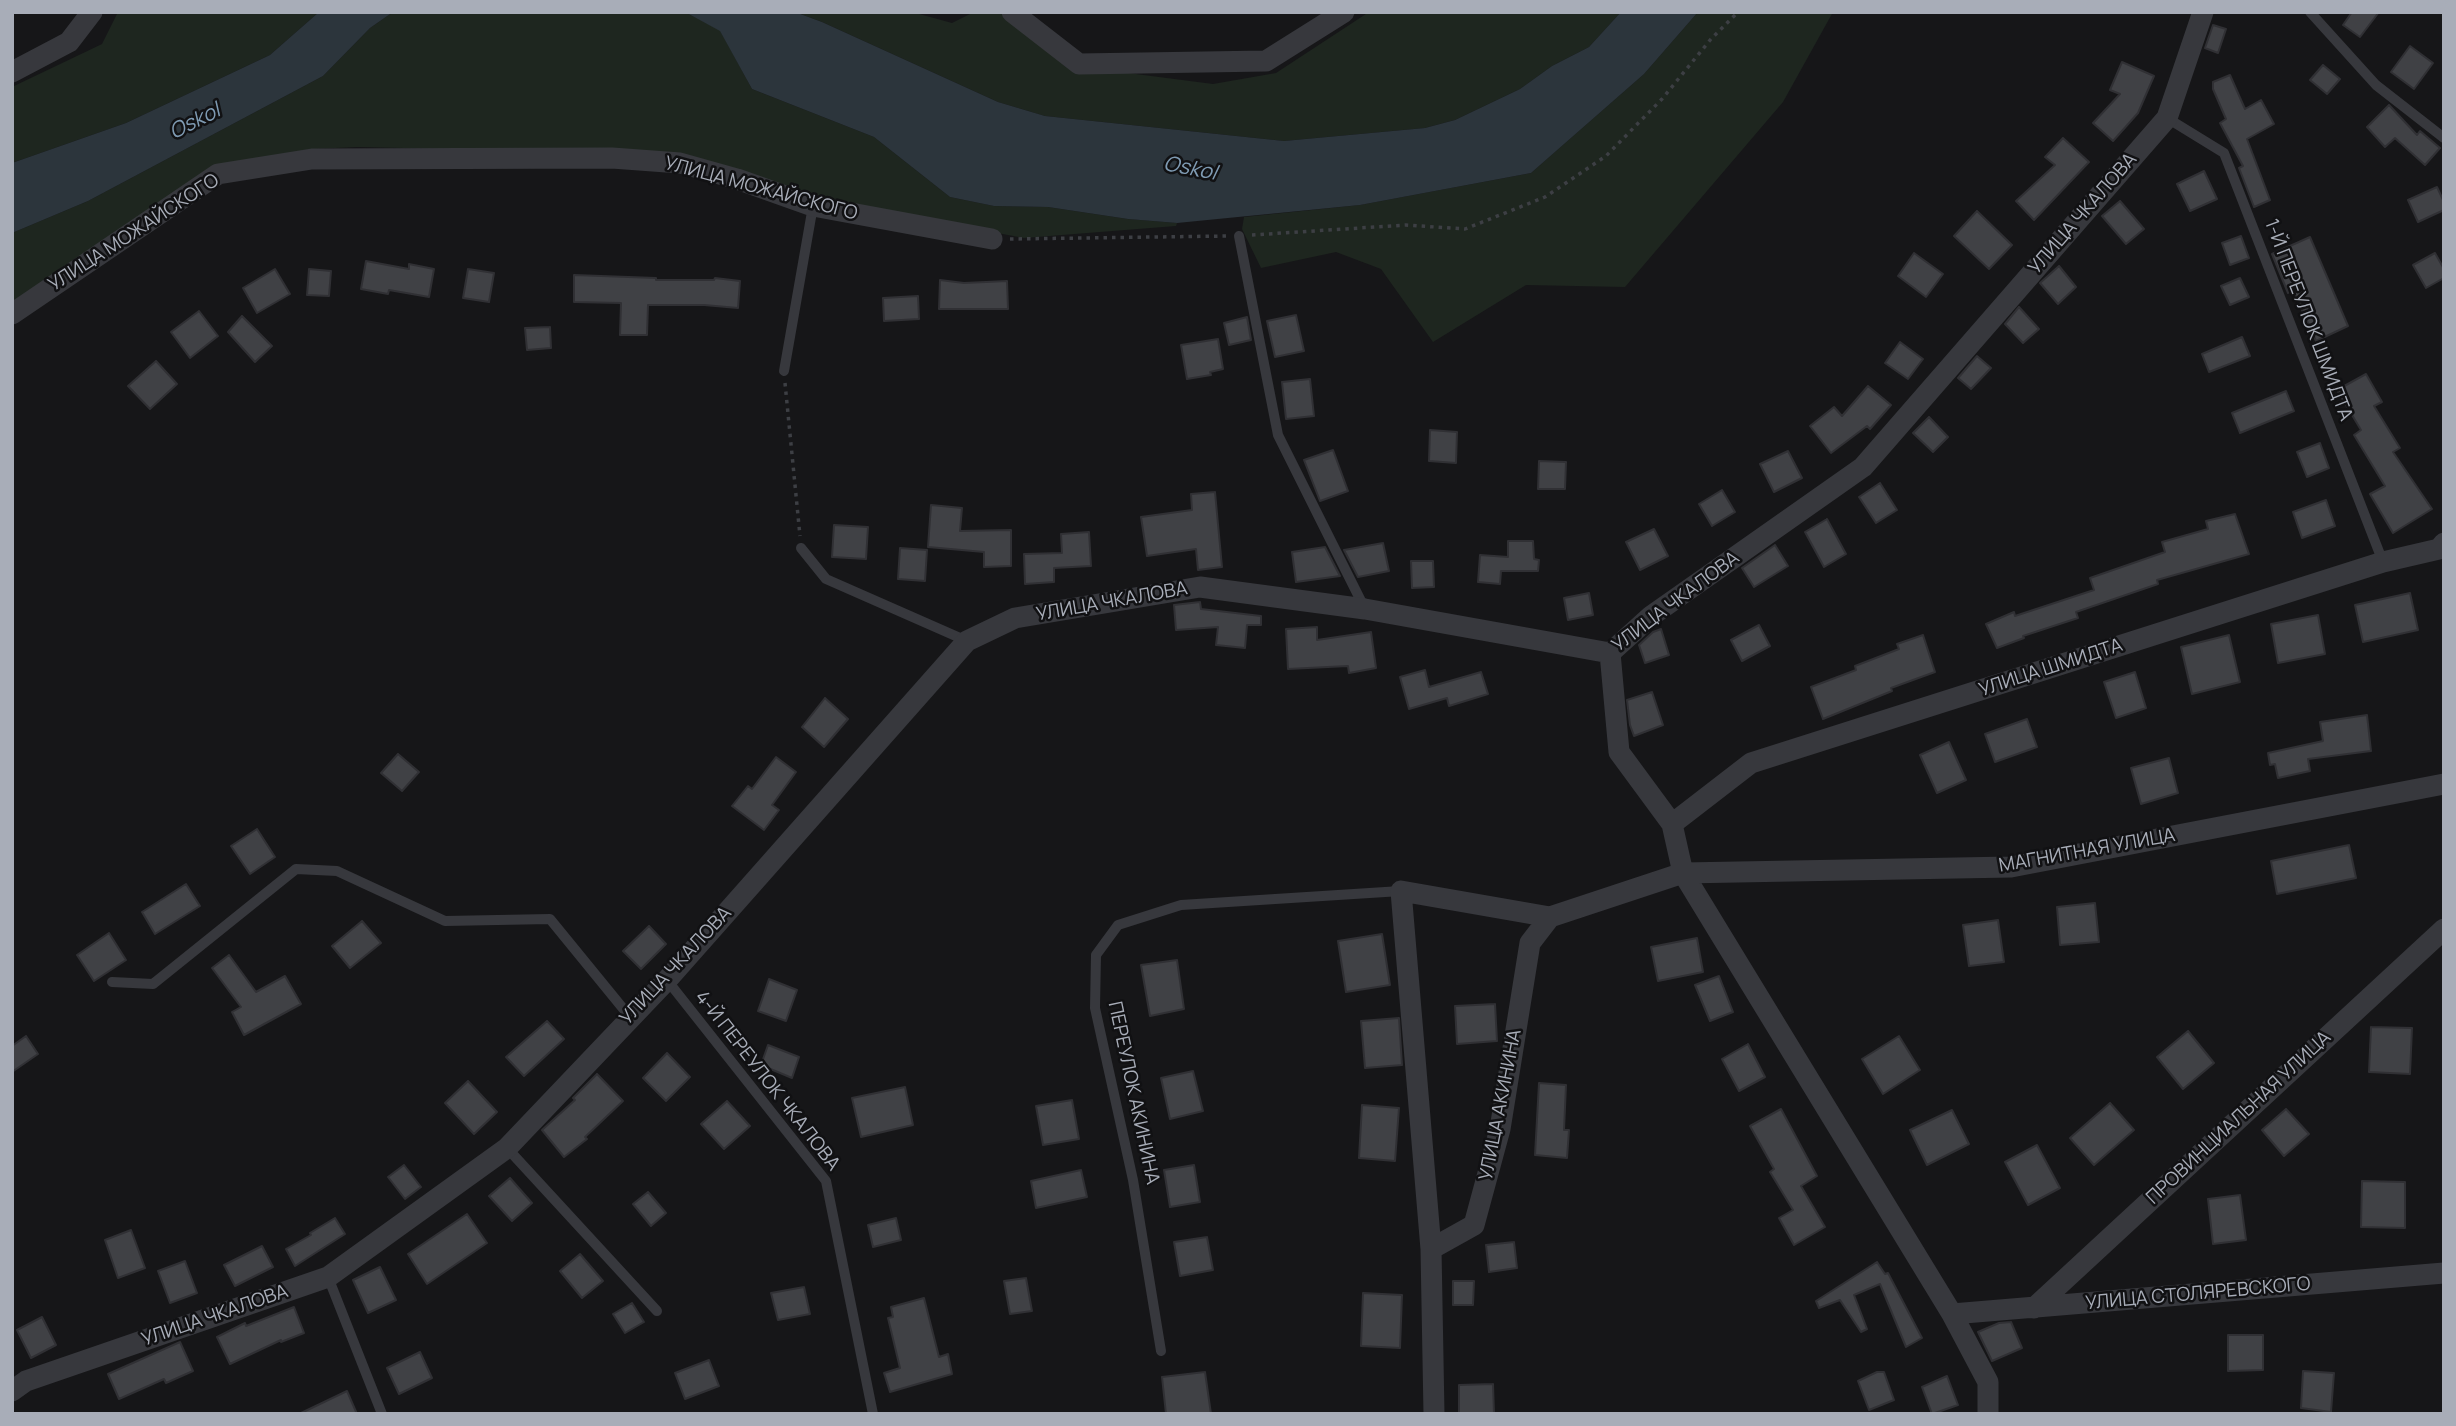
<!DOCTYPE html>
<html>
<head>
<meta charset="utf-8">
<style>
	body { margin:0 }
	#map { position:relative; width:2456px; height:1426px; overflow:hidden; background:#161618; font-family:Manrope,sans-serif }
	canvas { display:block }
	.frame { position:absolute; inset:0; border:14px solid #a8adb8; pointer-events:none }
</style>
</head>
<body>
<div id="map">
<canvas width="2456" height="1426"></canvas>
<div class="frame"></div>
</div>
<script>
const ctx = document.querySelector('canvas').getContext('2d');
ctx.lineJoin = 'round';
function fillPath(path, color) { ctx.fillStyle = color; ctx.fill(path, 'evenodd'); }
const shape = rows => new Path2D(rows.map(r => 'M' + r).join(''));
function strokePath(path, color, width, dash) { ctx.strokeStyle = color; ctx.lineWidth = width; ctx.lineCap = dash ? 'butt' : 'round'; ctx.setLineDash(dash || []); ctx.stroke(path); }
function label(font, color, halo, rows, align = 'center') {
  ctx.font = font + ' Manrope,sans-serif'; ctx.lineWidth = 5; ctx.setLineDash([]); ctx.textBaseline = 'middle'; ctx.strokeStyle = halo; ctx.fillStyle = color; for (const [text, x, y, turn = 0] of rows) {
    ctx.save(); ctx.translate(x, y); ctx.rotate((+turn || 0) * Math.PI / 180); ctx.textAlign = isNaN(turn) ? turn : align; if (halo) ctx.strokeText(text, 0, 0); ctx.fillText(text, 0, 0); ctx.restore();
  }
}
const green = shape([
	[118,12,319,12,270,55,126,123,12,163,12,87,102,44],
	[393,12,685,12,720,30,752,89,874,137,950,197,994,206,1048,207,1128,219,1177,223,1176,226,1024,238,822,200,674,154,358,147,312,149,215,169,12,306,12,233,88,201,323,76,370,28],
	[795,12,912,12,952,23,974,12,1004,12,1074,66,1213,84,1276,73,1369,12,1621,12,1589,47,1552,66,1520,89,1455,120,1425,128,1284,141,1045,116,998,102,822,22],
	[1698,12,1833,12,1783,102,1625,287,1526,285,1433,342,1381,269,1336,252,1261,268,1242,229,1244,217,1360,205,1531,173,1644,74]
]);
const water = shape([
	[319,12,393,12,370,28,323,76,88,201,12,233,12,163,126,123,270,55],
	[685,12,795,12,822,22,998,102,1045,116,1284,141,1425,128,1455,120,1520,89,1552,66,1589,47,1621,12,1698,12,1644,74,1531,173,1360,205,1177,223,1128,219,1048,207,994,206,950,197,874,137,752,89,720,31]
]);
const building = shape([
	[2352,12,2379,12,2360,37,2343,25,2352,12],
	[2213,25,2226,29,2218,53,2205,48,2213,25],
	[2410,46,2433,63,2414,89,2391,72,2410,46],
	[2122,62,2154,76,2138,113,2113,141,2093,123,2120,94,2110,90,2122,62],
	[2323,65,2340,79,2327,94,2310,80,2323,65],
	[2230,75,2245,109,2261,100,2274,124,2247,139,2270,200,2254,207,2239,168,2243,166,2220,123,2226,119,2213,89,2213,82,2230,75],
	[2389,105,2417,135,2420,131,2440,148,2425,165,2395,138,2385,147,2367,127,2389,105],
	[2063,138,2089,162,2034,220,2016,201,2055,165,2045,157,2063,138],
	[2204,171,2217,199,2190,211,2177,184,2204,171],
	[2437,187,2444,202,2444,210,2418,222,2408,200,2437,187],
	[2120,201,2144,229,2126,244,2102,216,2120,201],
	[1977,211,2012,245,1989,269,1954,236,1977,211],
	[2241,236,2249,258,2230,265,2222,243,2241,236],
	[2310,237,2348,326,2316,341,2293,290,2288,293,2272,254,2310,237],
	[1914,253,1943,274,1926,297,1898,276,1914,253],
	[2435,253,2444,269,2444,278,2426,288,2413,265,2435,253],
	[366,261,409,269,409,264,434,269,429,297,389,290,388,294,361,289,366,261],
	[2059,266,2076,287,2058,304,2040,283,2059,266],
	[275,269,290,294,257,313,243,288,275,269],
	[309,269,331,271,329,296,307,295,309,269],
	[468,269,494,273,489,302,463,298,468,269],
	[574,275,656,278,656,280,714,280,715,278,740,281,738,308,704,305,648,305,647,335,620,335,621,303,574,302,574,275],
	[2240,278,2249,297,2230,305,2221,286,2240,278],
	[940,280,964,283,1007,281,1008,309,939,309,940,280],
	[918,296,919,319,884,321,883,298,918,296],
	[2019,307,2039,329,2023,343,2005,324,2019,307],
	[199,311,218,336,190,358,171,332,199,311],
	[1296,315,1304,351,1275,357,1267,321,1296,315],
	[242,316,272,346,255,362,228,332,242,316],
	[1247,317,1251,340,1229,345,1224,323,1247,317],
	[550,327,551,348,527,350,525,328,550,327],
	[2242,337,2250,356,2209,372,2202,354,2242,337],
	[1218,339,1223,369,1210,372,1211,375,1187,379,1181,345,1218,339],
	[1900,342,1923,359,1908,379,1885,363,1900,342],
	[1977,356,1991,368,1971,389,1958,378,1977,356],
	[156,361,177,384,150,409,128,386,156,361],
	[2366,374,2382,402,2374,406,2400,448,2393,452,2432,509,2393,533,2370,494,2385,486,2354,435,2361,430,2337,390,2366,374],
	[1310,379,1314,416,1286,419,1282,382,1310,379],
	[1868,386,1891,405,1870,429,1867,426,1831,453,1810,426,1834,407,1842,416,1868,386],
	[2286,391,2294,411,2240,433,2232,413,2286,391],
	[1929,417,1948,437,1933,452,1913,433,1929,417],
	[1430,430,1457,432,1456,463,1429,461,1430,430],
	[2320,443,2329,468,2307,477,2297,452,2320,443],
	[1333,450,1348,491,1320,501,1304,460,1333,450],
	[1788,451,1802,478,1774,492,1760,464,1788,451],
	[1539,461,1566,462,1565,489,1538,489,1539,461],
	[1880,483,1897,510,1876,523,1859,497,1880,483],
	[1722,490,1735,512,1712,526,1699,504,1722,490],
	[1215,492,1222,567,1198,570,1196,549,1147,556,1141,517,1192,510,1191,494,1215,492],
	[2326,500,2335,526,2302,538,2293,512,2326,500],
	[931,505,962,508,960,531,1011,530,1011,566,984,567,984,552,928,547,931,505],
	[2235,514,2249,554,2157,580,2158,584,2076,612,2078,618,2023,636,2024,638,1997,648,1986,624,2014,612,2015,616,2094,590,2090,578,2165,552,2162,542,2208,529,2206,521,2235,514],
	[1827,519,1846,554,1824,567,1805,532,1827,519],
	[834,525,868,527,866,559,832,557,834,525],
	[1654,529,1668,556,1640,570,1626,542,1654,529],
	[1089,532,1091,566,1054,568,1054,582,1025,584,1024,554,1062,553,1061,534,1089,532],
	[1508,541,1533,541,1534,559,1539,560,1538,571,1501,571,1500,584,1478,582,1480,555,1508,557,1508,541],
	[1383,543,1389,571,1358,577,1344,550,1383,543],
	[1775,545,1788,566,1754,587,1742,568,1775,545],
	[1325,547,1340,576,1296,582,1292,552,1325,547],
	[900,548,927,550,925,581,898,579,900,548],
	[1411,561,1433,561,1434,587,1412,588,1411,561],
	[1589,593,1593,615,1568,620,1564,598,1589,593],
	[2410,593,2418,630,2363,642,2355,605,2410,593],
	[1200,602,1201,609,1261,616,1261,625,1247,625,1245,648,1216,645,1218,627,1176,630,1174,605,1200,602],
	[2318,615,2325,654,2278,663,2271,624,2318,615],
	[1759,625,1770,646,1742,661,1731,640,1759,625],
	[1317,627,1317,640,1371,632,1376,668,1349,673,1348,666,1288,669,1286,629,1317,627],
	[1661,629,1669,655,1645,663,1639,645,1653,632,1661,629],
	[1923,635,1935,672,1891,688,1892,691,1823,719,1811,687,1856,670,1855,666,1899,649,1897,644,1923,635],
	[2229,635,2240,682,2192,694,2181,647,2229,635],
	[1425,670,1429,687,1481,672,1488,694,1449,706,1447,698,1409,709,1400,677,1425,670],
	[2135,672,2146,708,2116,718,2104,682,2135,672],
	[1652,692,1663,725,1634,736,1630,725,1627,700,1652,692],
	[825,698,848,719,824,747,802,727,825,698],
	[2367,715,2371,751,2308,759,2310,771,2278,778,2275,764,2270,765,2268,753,2323,741,2320,722,2367,715],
	[2027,719,2037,747,1995,762,1985,734,2027,719],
	[1949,742,1966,780,1937,793,1920,755,1949,742],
	[398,754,419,772,402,791,381,773,398,754],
	[776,757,796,772,772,805,779,810,764,830,732,806,748,786,752,789,776,757],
	[2169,758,2178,793,2141,804,2131,768,2169,758],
	[257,829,275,857,250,874,231,846,257,829],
	[2349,845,2356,878,2277,894,2271,861,2349,845],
	[186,884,200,906,155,934,142,912,186,884],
	[2095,903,2099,942,2060,945,2057,907,2095,903],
	[1998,920,2004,962,1969,966,1963,925,1998,920],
	[362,921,381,943,350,968,332,946,362,921],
	[649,926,666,944,641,969,623,951,649,926],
	[109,933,126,960,94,981,77,955,109,933],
	[1382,934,1390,985,1346,992,1338,941,1382,934],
	[1697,938,1703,972,1658,981,1651,947,1697,938],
	[229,955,256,992,285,976,301,1004,244,1035,232,1012,241,1007,212,968,229,955],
	[1177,960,1184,1009,1150,1016,1141,965,1177,960],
	[1719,976,1733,1012,1710,1021,1695,985,1719,976],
	[769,979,797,990,786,1021,758,1011,769,979],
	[1495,1004,1497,1041,1457,1044,1455,1006,1495,1004],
	[1399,1018,1402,1065,1365,1068,1361,1021,1399,1018],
	[547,1021,564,1039,524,1076,506,1057,547,1021],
	[2371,1027,2412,1028,2410,1074,2369,1072,2371,1027],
	[2188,1031,2214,1063,2183,1089,2157,1057,2188,1031],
	[26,1036,38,1054,12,1072,12,1046,26,1036],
	[1899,1036,1920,1070,1883,1094,1862,1059,1899,1036],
	[1748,1044,1765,1077,1739,1091,1722,1059,1748,1044],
	[768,1045,799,1057,792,1078,761,1065,768,1045],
	[667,1053,690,1077,666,1101,643,1078,667,1053],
	[1193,1071,1203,1111,1170,1119,1161,1078,1193,1071],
	[597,1074,623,1101,585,1137,587,1139,564,1157,542,1130,575,1100,573,1098,597,1074],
	[468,1081,497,1112,474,1134,445,1103,468,1081],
	[1539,1083,1566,1085,1564,1130,1569,1130,1567,1158,1535,1155,1539,1083],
	[905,1087,913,1125,861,1137,852,1098,905,1087],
	[1072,1100,1079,1139,1043,1145,1036,1106,1072,1100],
	[727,1101,750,1126,724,1149,701,1124,727,1101],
	[2110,1103,2134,1130,2094,1165,2070,1138,2110,1103],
	[1362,1105,1399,1108,1395,1161,1359,1158,1362,1105],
	[1781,1109,1817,1176,1801,1186,1825,1227,1794,1245,1779,1218,1793,1210,1770,1172,1774,1169,1750,1126,1781,1109],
	[2286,1109,2309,1134,2284,1156,2262,1130,2286,1109],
	[1952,1110,1969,1144,1927,1165,1910,1130,1952,1110],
	[2037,1145,2060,1188,2028,1205,2005,1162,2037,1145],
	[404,1165,421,1187,405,1199,388,1177,404,1165],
	[1194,1165,1200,1202,1170,1207,1164,1170,1194,1165],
	[1081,1170,1087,1197,1036,1208,1031,1181,1081,1170],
	[510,1178,532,1203,512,1221,489,1196,510,1178],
	[2362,1181,2405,1182,2405,1228,2361,1227,2362,1181],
	[648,1192,666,1213,651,1226,633,1204,648,1192],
	[2240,1195,2246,1240,2213,1244,2208,1199,2240,1195],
	[467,1214,487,1243,427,1284,408,1254,467,1214],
	[335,1218,345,1234,295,1266,286,1249,311,1235,310,1233,335,1218],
	[896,1218,901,1240,873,1247,868,1225,896,1218],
	[131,1230,145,1268,118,1278,105,1240,131,1230],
	[1207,1237,1213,1270,1180,1276,1174,1242,1207,1237],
	[1514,1242,1517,1268,1489,1272,1486,1245,1514,1242],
	[262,1246,273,1267,235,1286,224,1265,262,1246],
	[580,1254,603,1281,582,1298,560,1271,580,1254],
	[185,1261,197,1293,170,1303,158,1271,185,1261],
	[1877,1262,1885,1274,1888,1273,1922,1338,1906,1347,1880,1284,1854,1295,1867,1329,1861,1332,1840,1300,1819,1308,1816,1301,1877,1262],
	[380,1267,396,1300,368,1313,353,1280,380,1267],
	[1026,1278,1032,1311,1010,1314,1004,1281,1026,1278],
	[1453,1281,1474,1281,1473,1305,1453,1305,1453,1281],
	[804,1287,810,1314,778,1320,771,1293,804,1287],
	[1363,1293,1402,1295,1400,1348,1361,1346,1363,1293],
	[924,1298,939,1357,948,1354,952,1374,890,1392,884,1373,900,1368,888,1318,893,1317,891,1307,924,1298],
	[632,1303,644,1322,625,1333,613,1314,632,1303],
	[294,1307,304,1333,281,1342,281,1340,230,1364,217,1337,245,1323,246,1326,294,1307],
	[42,1317,56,1345,31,1358,17,1330,42,1317],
	[2011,1322,2022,1348,1992,1361,1978,1332,1999,1323,2011,1322],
	[2228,1335,2263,1335,2263,1370,2228,1371,2228,1335],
	[180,1342,193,1371,166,1383,164,1379,119,1399,108,1374,180,1342],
	[420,1352,432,1378,399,1394,387,1368,420,1352],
	[709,1360,719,1386,685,1399,675,1373,709,1360],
	[2303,1371,2334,1373,2331,1412,2301,1408,2303,1371],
	[1205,1372,1211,1414,1166,1414,1162,1377,1205,1372],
	[1877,1372,1884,1372,1894,1400,1869,1410,1858,1381,1877,1372],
	[1947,1376,1958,1405,1932,1414,1922,1387,1947,1376],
	[1493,1384,1494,1414,1459,1414,1459,1385,1493,1384],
	[347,1391,357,1414,299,1414,347,1391]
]);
const path = shape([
	[1252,235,1406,225,1465,229,1545,197,1606,156,1662,99,1711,39,1738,12],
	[1010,239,1227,236],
	[785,383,800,536]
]);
const lane = shape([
	[2310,12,2376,85,2444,138],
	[2167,118,2224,153,2383,562],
	[1239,236,1278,435,1365,609],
	[784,371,813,206],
	[801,548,826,579,967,641],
	[667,980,826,1181,873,1414],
	[112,982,153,984,296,869,337,871,445,921,550,919,630,1017],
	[507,1148,657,1311],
	[328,1277,382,1414],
	[1161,1351,1133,1180,1095,1008,1096,955,1118,925,1181,905,1401,891]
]);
const street = shape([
	[1012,12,1079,64,1266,61,1344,12],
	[12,72,69,42,92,12],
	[12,314,218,174,312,159,612,158,680,163,737,179,813,206,992,239],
	[1610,653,1619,752,1672,824,1683,873,1952,1314,1988,1382,1988,1414],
	[1672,824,1751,763,2383,562,2439,549,2444,543],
	[1431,1249,1401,891,1550,917],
	[2034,1308,2444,929],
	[1952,1314,2444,1273],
	[12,1391,26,1381,328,1277,507,1148,667,980,967,641,1015,618,1200,587,1365,609,1610,653,1651,616,1863,467,2167,118,2203,12],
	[1434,1414,1431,1249,1474,1225,1500,1129,1530,943,1550,917,1683,873,2011,867,2444,784]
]);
const streetNames = [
	["УЛИЦА МОЖАЙСКОГО",761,189,15],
	["УЛИЦА ЧКАЛОВА",2083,214,-49],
	["УЛИЦА МОЖАЙСКОГО",134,233,-33],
	["1-Й ПЕРЕУЛОК ШМИДТА",2308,320,69],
	["УЛИЦА ЧКАЛОВА",1112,602,-10],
	["УЛИЦА ЧКАЛОВА",1676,602,-37],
	["УЛИЦА ШМИДТА",2051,668,-18],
	["МАГНИТНАЯ УЛИЦА",2087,851,-10],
	["УЛИЦА ЧКАЛОВА",676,966,-47],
	["4-Й ПЕРЕУЛОК ЧКАЛОВА",767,1081,52],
	["ПЕРЕУЛОК АКИНИНА",1133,1093,78],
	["УЛИЦА АКИНИНА",1501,1105,-79],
	["ПРОВИНЦИАЛЬНАЯ УЛИЦА",2239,1118,-43],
	["УЛИЦА СТОЛЯРЕВСКОГО",2198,1294,-5],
	["УЛИЦА ЧКАЛОВА",215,1316,-19]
];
const waterNames = [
	["Oskol",195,122,-27],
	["Oskol",1190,169,11]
];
fillPath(green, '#1e261f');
fillPath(water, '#2c353c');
fillPath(building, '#404145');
strokePath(building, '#303034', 2);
strokePath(path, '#3d3f44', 3.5, [3.5, 5]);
strokePath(lane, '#37383d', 10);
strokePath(street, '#37383d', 21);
label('19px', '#a8adb8', '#111113', streetNames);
label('italic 21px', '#7f9bb3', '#111113', waterNames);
</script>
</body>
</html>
